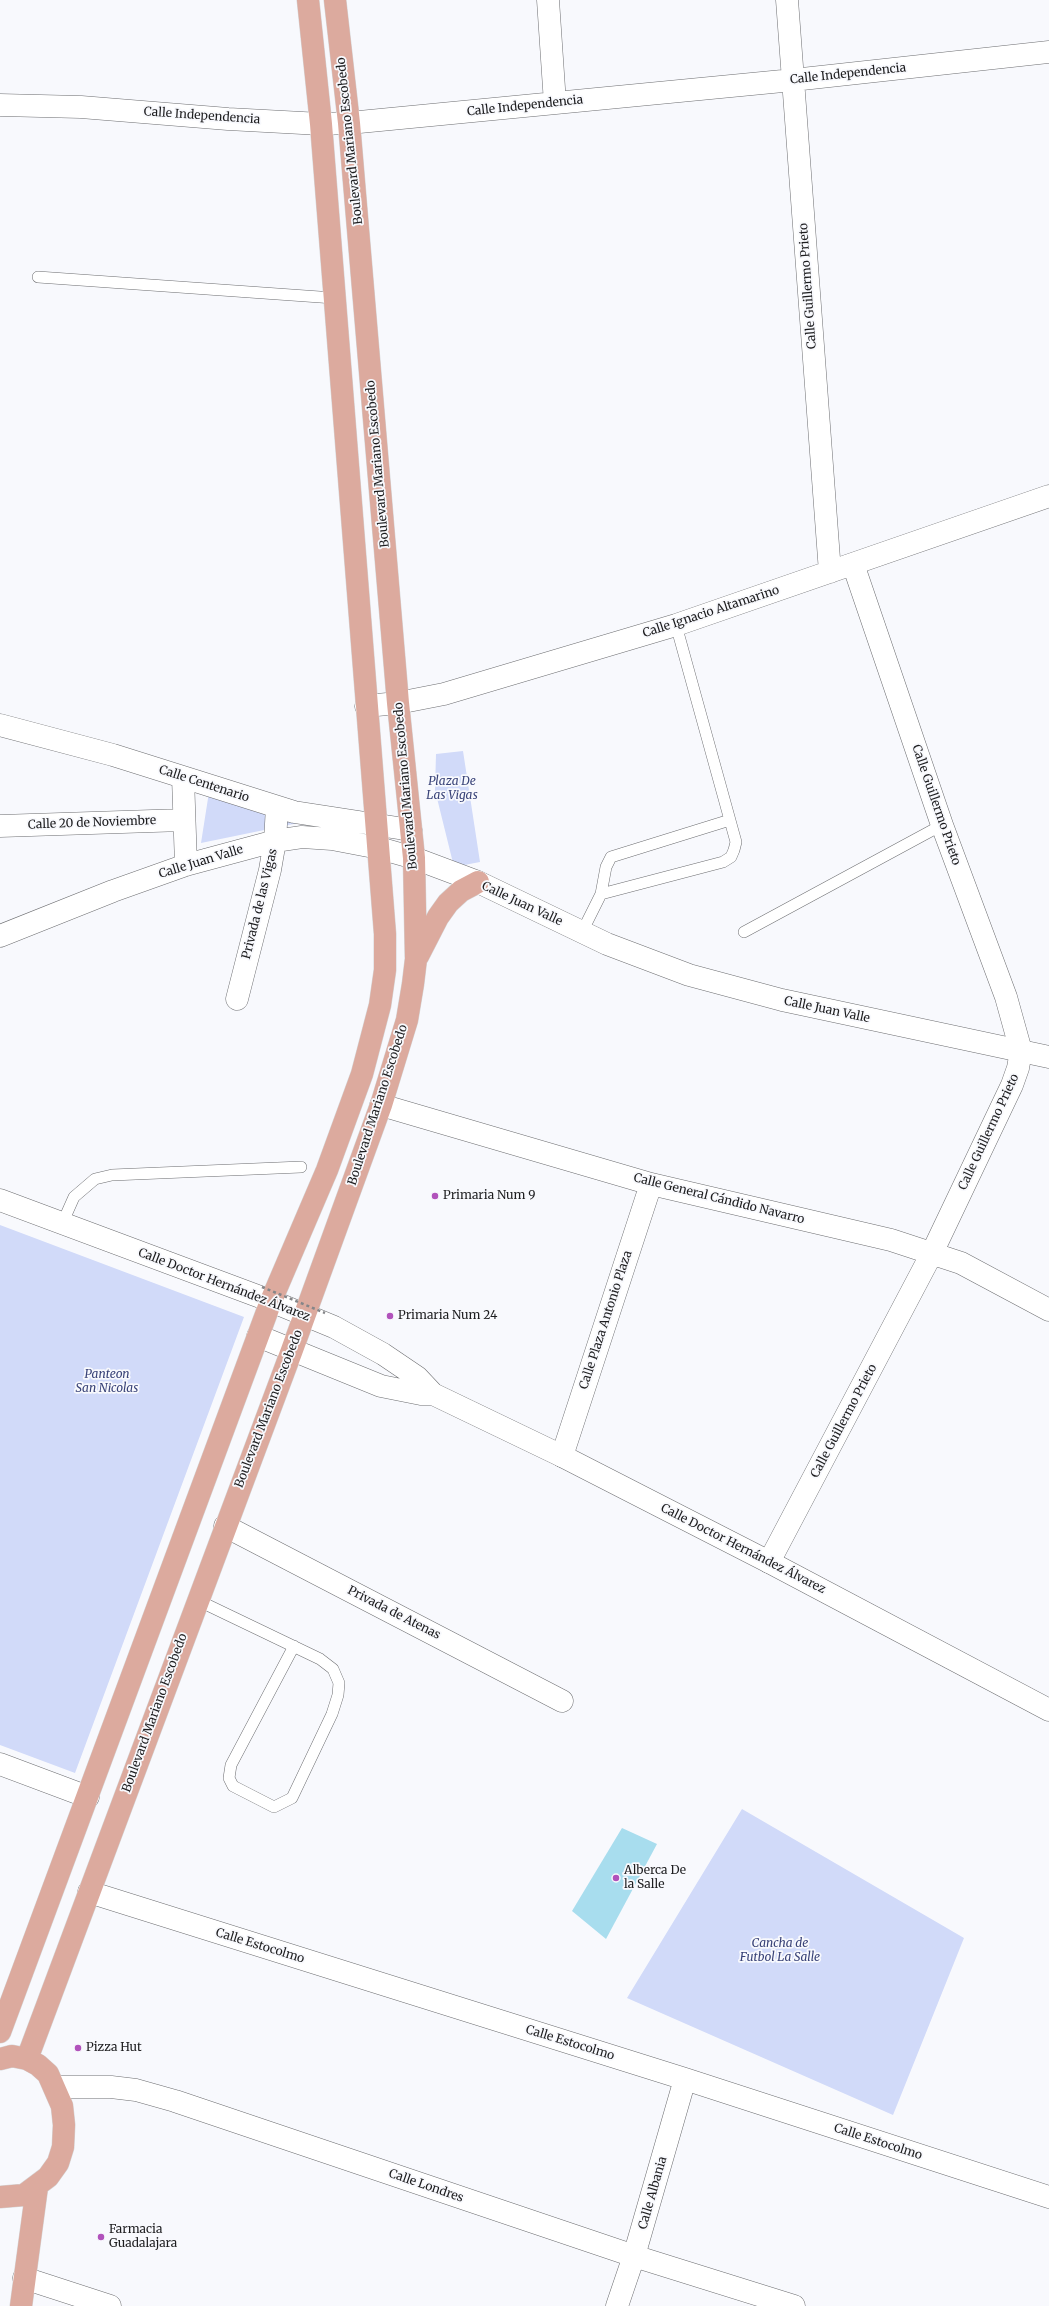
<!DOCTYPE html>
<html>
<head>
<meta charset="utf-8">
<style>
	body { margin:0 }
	canvas { display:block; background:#f8f9fd }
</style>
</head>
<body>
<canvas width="1049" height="2306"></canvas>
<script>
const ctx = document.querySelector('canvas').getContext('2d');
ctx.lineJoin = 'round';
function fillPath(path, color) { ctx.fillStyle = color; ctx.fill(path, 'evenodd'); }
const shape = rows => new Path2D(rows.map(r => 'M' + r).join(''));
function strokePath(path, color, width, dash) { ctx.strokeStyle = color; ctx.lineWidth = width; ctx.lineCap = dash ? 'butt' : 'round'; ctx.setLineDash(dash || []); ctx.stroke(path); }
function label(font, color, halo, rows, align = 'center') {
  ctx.font = font + ' Merriweather,serif'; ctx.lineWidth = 3.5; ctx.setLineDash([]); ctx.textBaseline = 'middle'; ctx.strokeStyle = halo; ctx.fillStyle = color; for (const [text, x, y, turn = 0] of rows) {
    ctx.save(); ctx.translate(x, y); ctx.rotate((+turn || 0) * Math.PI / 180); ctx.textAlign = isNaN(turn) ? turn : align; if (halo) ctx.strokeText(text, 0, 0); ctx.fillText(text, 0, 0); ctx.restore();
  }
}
const green = shape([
	[463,751,480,862,454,867,435,790,436,754],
	[209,792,308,821,201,843],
	[0,1225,244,1317,75,1773,0,1745],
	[742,1809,964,1938,893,2115,627,1998]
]);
const water = shape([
	[622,1828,657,1844,606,1939,572,1911]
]);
const service = shape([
	[38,277,334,298],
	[601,894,723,862,731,857,734,850,736,842,676,625],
	[582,932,601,894,606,867,611,857,730,820],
	[744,932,942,825],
	[62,1224,74,1197,95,1179,112,1175,301,1167],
	[197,1600,320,1659,333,1669,339,1683,338,1695,332,1714,292,1798,274,1807,233,1786,229,1778,231,1765,294,1646]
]);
const minor = shape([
	[548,0,555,103],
	[787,0,830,572],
	[0,105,81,107,228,119,321,124,349,123,793,80,1049,52],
	[366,706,398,703,444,694,676,625,1049,496],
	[0,725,113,755,294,812,411,830],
	[183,777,186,865],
	[0,826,183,820],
	[0,936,113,891,186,865,275,841,302,837,332,839,379,848],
	[237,999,270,870,275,841,277,807],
	[381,1105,651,1184,891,1240,961,1263,1049,1310],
	[0,1200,271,1301],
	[562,1456,651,1184],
	[225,1526,562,1701],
	[769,1562,932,1253,1012,1085,1018,1068,1021,1051,1006,997,942,825,853,564],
	[0,1764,88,1797],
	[89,1892,685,2079,1049,2197],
	[55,2087,111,2087,136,2090,175,2101,634,2256,794,2306],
	[24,2278,110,2306],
	[617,2306,634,2256,685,2079]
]);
const tertiary = shape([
	[379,848,414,858,478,882,607,944,689,975,782,1000,1049,1057],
	[271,1301,334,1327,383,1354,417,1377,433,1394,562,1456,769,1562,1049,1710],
	[258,1336,381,1386,421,1394,433,1394]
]);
const primary = shape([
	[418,956,438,917,448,903,461,891,478,882],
	[0,2032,271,1301,327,1170,362,1074,380,1005,385,970,385,934,321,124,308,0],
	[0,2059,12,2056,27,2059,38,2065,48,2074,62,2106,64,2125,63,2147,58,2163,48,2177,24,2195,0,2197],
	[27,2059,292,1350,381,1105,407,1020,413,984,416,959,414,858,398,703,349,123,335,0],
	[21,2306,37,2187]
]);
const pathBridge = shape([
	[262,1287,325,1313]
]);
const markers = [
	[435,1196,4,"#b152bb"],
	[390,1316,4,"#b152bb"],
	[616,1878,4,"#b152bb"],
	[78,2048,4,"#b152bb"],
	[101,2237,4,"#b152bb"]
];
const streetNames = [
	["Calle Independencia",848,74,-6],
	["Calle Independencia",525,106,-6],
	["Calle Independencia",202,116,4],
	["Boulevard Mariano Escobedo",350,141,-96],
	["Calle Guillermo Prieto",808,286,-94],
	["Boulevard Mariano Escobedo",378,464,-95],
	["Calle Ignacio Altamarino",711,612,-18],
	["Calle Centenario",204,784,18],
	["Boulevard Mariano Escobedo",406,786,-95],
	["Calle Guillermo Prieto",936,805,71],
	["Calle 20 de Noviembre",92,823,-2],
	["Calle Juan Valle",201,862,-17],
	["Privada de las Vigas",260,904,-76],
	["Calle Juan Valle",522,904,25],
	["Calle Juan Valle",827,1010,12],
	["Boulevard Mariano Escobedo",378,1105,-72],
	["Calle Guillermo Prieto",989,1132,-65],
	["Calle General Cándido Navarro",719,1199,14],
	["Calle Doctor Hernández Álvarez",224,1285,21],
	["Calle Plaza Antonio Plaza",606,1320,-72],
	["Boulevard Mariano Escobedo",269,1409,-69],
	["Calle Guillermo Prieto",844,1421,-62],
	["Calle Doctor Hernández Álvarez",743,1549,27],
	["Privada de Atenas",394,1613,27],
	["Boulevard Mariano Escobedo",155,1713,-70],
	["Calle Estocolmo",260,1946,17],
	["Calle Estocolmo",570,2043,17],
	["Calle Estocolmo",878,2142,18],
	["Calle Londres",426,2186,19],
	["Calle Albania",653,2193,-74]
];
const parkNames = [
	["Plaza De",452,782],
	["Las Vigas",452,796],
	["Panteon",107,1375],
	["San Nicolas",107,1389],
	["Cancha de",780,1944],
	["Futbol La Salle",780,1958]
];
const poiNames = [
	["Primaria Num 9",443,1196],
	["Primaria Num 24",398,1316],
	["Alberca De",624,1871],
	["la Salle",624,1885],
	["Pizza Hut",86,2048],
	["Farmacia",109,2230],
	["Guadalajara",109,2244]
];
fillPath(green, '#d1daf9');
fillPath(water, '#a8ddee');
strokePath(service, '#6d6e71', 12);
strokePath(minor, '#6d6e71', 23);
strokePath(tertiary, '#6d6e71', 23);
strokePath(primary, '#d6d6d7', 23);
strokePath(service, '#fff', 11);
strokePath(minor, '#fff', 22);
strokePath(tertiary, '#fff', 22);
strokePath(primary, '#dcaa9e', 22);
strokePath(pathBridge, '#858689', 2.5, [3, 3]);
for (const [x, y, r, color] of markers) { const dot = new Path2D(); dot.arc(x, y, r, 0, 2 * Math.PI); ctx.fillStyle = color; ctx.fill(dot); strokePath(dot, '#f8f9fd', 1.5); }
label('12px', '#1d1d1f', '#f8f9fd', streetNames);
label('italic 12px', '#394378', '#f8f9fd', parkNames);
label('12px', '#1d1d1f', '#f8f9fd', poiNames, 'left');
</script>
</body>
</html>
